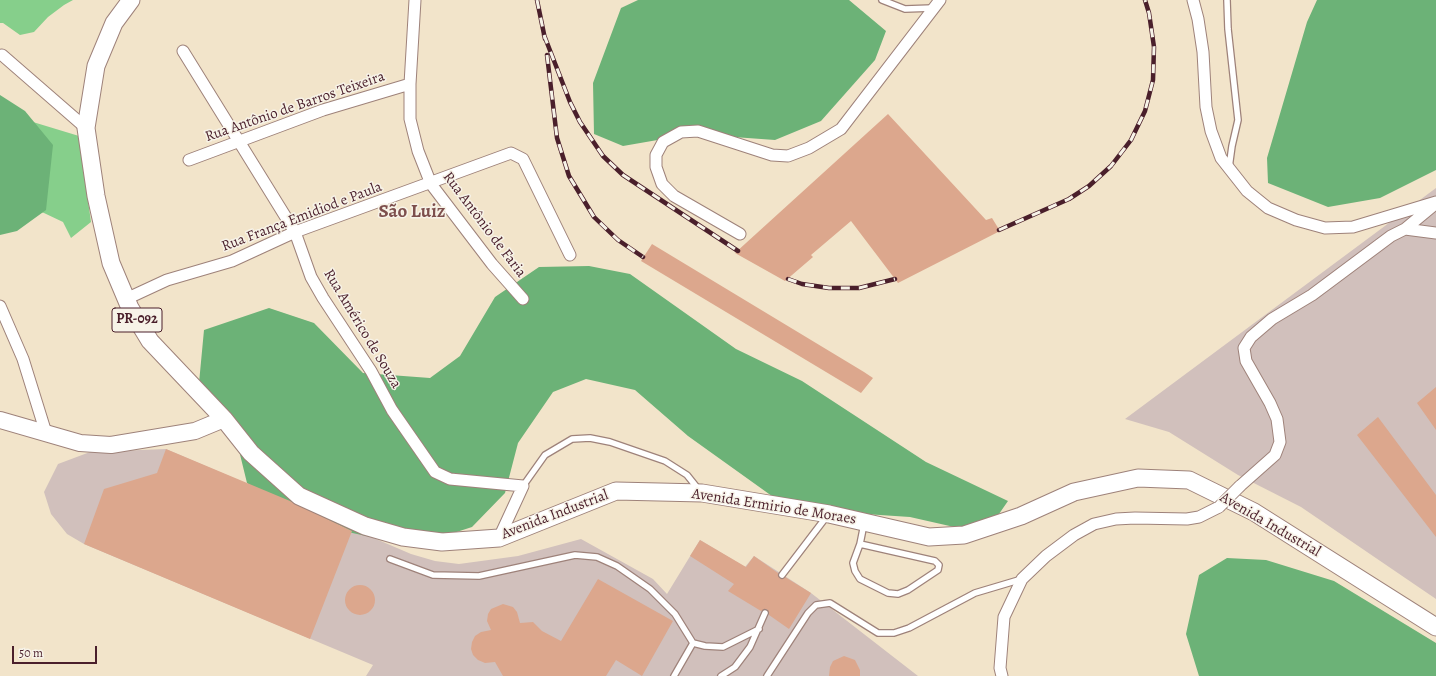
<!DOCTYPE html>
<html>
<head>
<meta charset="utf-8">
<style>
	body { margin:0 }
	#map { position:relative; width:1436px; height:676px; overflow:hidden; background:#f2e4ca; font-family:Alegreya,serif }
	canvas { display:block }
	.scale { position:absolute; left:12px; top:646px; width:85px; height:18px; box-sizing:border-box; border:2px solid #4a1f2b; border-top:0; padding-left:5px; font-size:12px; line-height:14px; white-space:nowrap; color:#4a1f2b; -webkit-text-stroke:3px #f7f3e8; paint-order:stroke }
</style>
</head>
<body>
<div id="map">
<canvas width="1436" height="676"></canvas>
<div class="scale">50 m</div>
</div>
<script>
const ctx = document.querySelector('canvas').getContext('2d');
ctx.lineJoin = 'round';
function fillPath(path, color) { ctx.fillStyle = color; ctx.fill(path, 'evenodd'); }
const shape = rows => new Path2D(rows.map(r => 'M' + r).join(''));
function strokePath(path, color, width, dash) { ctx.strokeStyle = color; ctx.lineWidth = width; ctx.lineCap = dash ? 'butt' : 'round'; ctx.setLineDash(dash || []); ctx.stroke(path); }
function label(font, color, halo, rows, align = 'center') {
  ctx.font = font + ' Alegreya,serif'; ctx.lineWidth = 3; ctx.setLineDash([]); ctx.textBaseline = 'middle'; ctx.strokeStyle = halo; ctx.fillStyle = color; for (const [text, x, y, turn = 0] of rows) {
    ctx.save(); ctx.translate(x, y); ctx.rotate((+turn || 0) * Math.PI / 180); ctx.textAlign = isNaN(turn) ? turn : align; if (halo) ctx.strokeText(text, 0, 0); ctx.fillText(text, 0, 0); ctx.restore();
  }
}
const industrial = shape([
	[1436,188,1436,599,1301,507,1238,475,1169,432,1125,419],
	[166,449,411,554,435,561,459,564,518,556,581,539,653,579,667,594,700,540,745,567,754,556,811,593,918,676,366,676,373,665,84,544,67,534,51,514,44,492,58,464,90,452]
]);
const green = shape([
	[0,0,73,0,64,5,48,17,34,32,20,35,3,23,0,23],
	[0,112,79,136,91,222,71,238,63,222,44,213,20,205]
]);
const forest = shape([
	[638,0,849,0,886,31,875,60,821,121,775,140,692,134,623,146,594,134,593,83,621,8],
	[1317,0,1436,0,1436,170,1380,198,1328,207,1268,183,1267,158,1307,22],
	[0,95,25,111,53,145,46,210,17,231,0,235],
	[589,266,630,274,736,349,802,381,926,462,1008,501,985,534,910,517,790,509,688,436,635,390,586,379,553,392,518,443,505,493,472,527,435,539,380,539,293,520,247,483,235,434,199,383,204,330,269,308,314,323,363,373,430,378,460,356,495,297,539,267],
	[1227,558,1266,560,1334,581,1436,643,1436,676,1199,676,1186,634,1199,575]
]);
const building = shape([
	[888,114,986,220,992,218,1000,231,898,283,851,221,811,255,813,257,785,281,735,253],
	[652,244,864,372,873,378,861,393,641,261],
	[1436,387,1436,430,1417,403],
	[1378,417,1436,495,1436,537,1357,435],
	[166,449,290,501,352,531,310,639,84,544,104,489,157,473],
	[700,540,746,567,754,556,778,573,780,579,785,577,811,593,789,629,769,615,767,609,761,611,728,591,734,584,690,556],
	[598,579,673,621,642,676,616,660,606,676,503,676,495,662,485,663,478,660,473,655,471,649,472,642,475,636,481,632,491,630,487,621,488,614,491,609,503,604,513,607,517,612,520,623,533,622,542,631,561,641],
	'345 600a15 15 0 1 1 30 0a15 15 0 1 1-30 0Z',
	[844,656,855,660,860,670,860,676,829,676,830,667,833,661]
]);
const lane = shape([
	[882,0,905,9,933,8],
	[1227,0,1228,29,1238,120,1232,146,1229,168],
	[523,486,545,455,572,439,590,438,610,442,665,461,687,475,699,490],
	[860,544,935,561,939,565,938,570,908,590,898,594,888,593,860,579,855,571,853,563,860,544,864,524],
	[390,559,433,575,479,576,575,555,597,557,617,566,650,589,675,614,693,643,705,646,723,647,759,629],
	[782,575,827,516],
	[674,676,693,643],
	[721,676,735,667,750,647,765,613],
	[767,676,808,613,816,605,830,603,878,633,894,633,909,628,975,593,1022,579]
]);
const street = shape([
	[415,0,410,84,410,119,418,151,431,184,492,264,523,299],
	[1193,0,1198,19,1203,52,1206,107,1211,131,1221,158,1247,191,1268,208,1296,220,1325,228,1353,227,1436,202],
	[183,51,295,232,311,277,323,298,371,371,392,410,435,472,450,479,523,486,499,538],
	[2,55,86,128],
	[189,160,323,110,410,84],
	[1405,229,1434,205],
	[740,234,674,196,662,184,656,167,656,155,663,142,681,132,698,131,772,155,788,156,809,148,841,129,940,0],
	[126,299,167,280,232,261,295,232,511,153,523,159,570,255],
	[0,306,23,359,46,433],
	[1240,486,1275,455,1280,442,1277,419,1270,403,1246,361,1244,348,1251,337,1272,319,1312,295,1391,236,1405,229,1436,233],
	[1002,676,1000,668,1004,617,1022,579,1046,556,1074,535,1094,524,1116,519,1135,518,1187,519,1199,517,1219,507]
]);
const secondary = shape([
	[0,420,80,443,111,445,195,431,224,419]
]);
const primary = shape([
	[131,0,114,23,96,66,86,128,96,196,111,263,130,308,150,341,224,419,251,453,299,496,365,526,403,537,442,542,499,538,616,491,702,493,829,514,929,537,964,535,1021,516,1074,492,1138,478,1189,480,1254,512,1436,627]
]);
const rail = shape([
	[537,0,545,39],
	[544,35,570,102,580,122,603,156,623,175,738,251],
	[547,55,557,138,569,176,594,217,618,240,643,257],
	[999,230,1069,199,1089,186,1111,166,1131,140,1145,111,1153,80,1154,47,1149,13,1145,0],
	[788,279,802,284,829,288,859,288,895,279]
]);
const streetBridge = shape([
	[1219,507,1240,486]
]);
const shields = [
	[137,320,50]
];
const shieldNames = [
	["PR-092",137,320]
];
const streetNames = [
	["Rua Antônio de Barros Teixeira",295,107,-19],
	["Rua França Emidiod e Paula",302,217,-21],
	["Rua Antônio de Faria",484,225,53],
	["Rua Américo de Souza",362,329,59],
	["Avenida Ermirio de Moraes",774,507,9],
	["Avenida Industrial",555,515,-21],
	["Avenida Industrial",1270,525,30]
];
const districtNames = [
	["São Luiz",412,212]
];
fillPath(industrial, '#d1c0bc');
fillPath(green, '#86cf8b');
fillPath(forest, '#6cb277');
fillPath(building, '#dca78d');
strokePath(lane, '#9e827a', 8);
strokePath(street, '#9e827a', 13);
strokePath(secondary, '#9e827a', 18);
strokePath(primary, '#9e827a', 19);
strokePath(lane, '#fff', 5.5);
strokePath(street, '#fff', 11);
strokePath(secondary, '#fff', 16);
strokePath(primary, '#fff', 17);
strokePath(rail, '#4a1f2b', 4.5);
strokePath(rail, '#f7f3e8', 3, [9]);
strokePath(streetBridge, '#9e827a', 13, []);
strokePath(streetBridge, '#fff', 11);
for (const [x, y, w] of shields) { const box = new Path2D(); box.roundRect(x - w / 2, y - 12, w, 24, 3); ctx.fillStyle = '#f7f3e8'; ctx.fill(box); strokePath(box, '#4a1f2b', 1); }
label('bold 14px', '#4a1f2b', null, shieldNames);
label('15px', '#4a1f2b', '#f7f3e8', streetNames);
label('bold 19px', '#7d4f4d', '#f7f3e8', districtNames);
</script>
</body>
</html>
